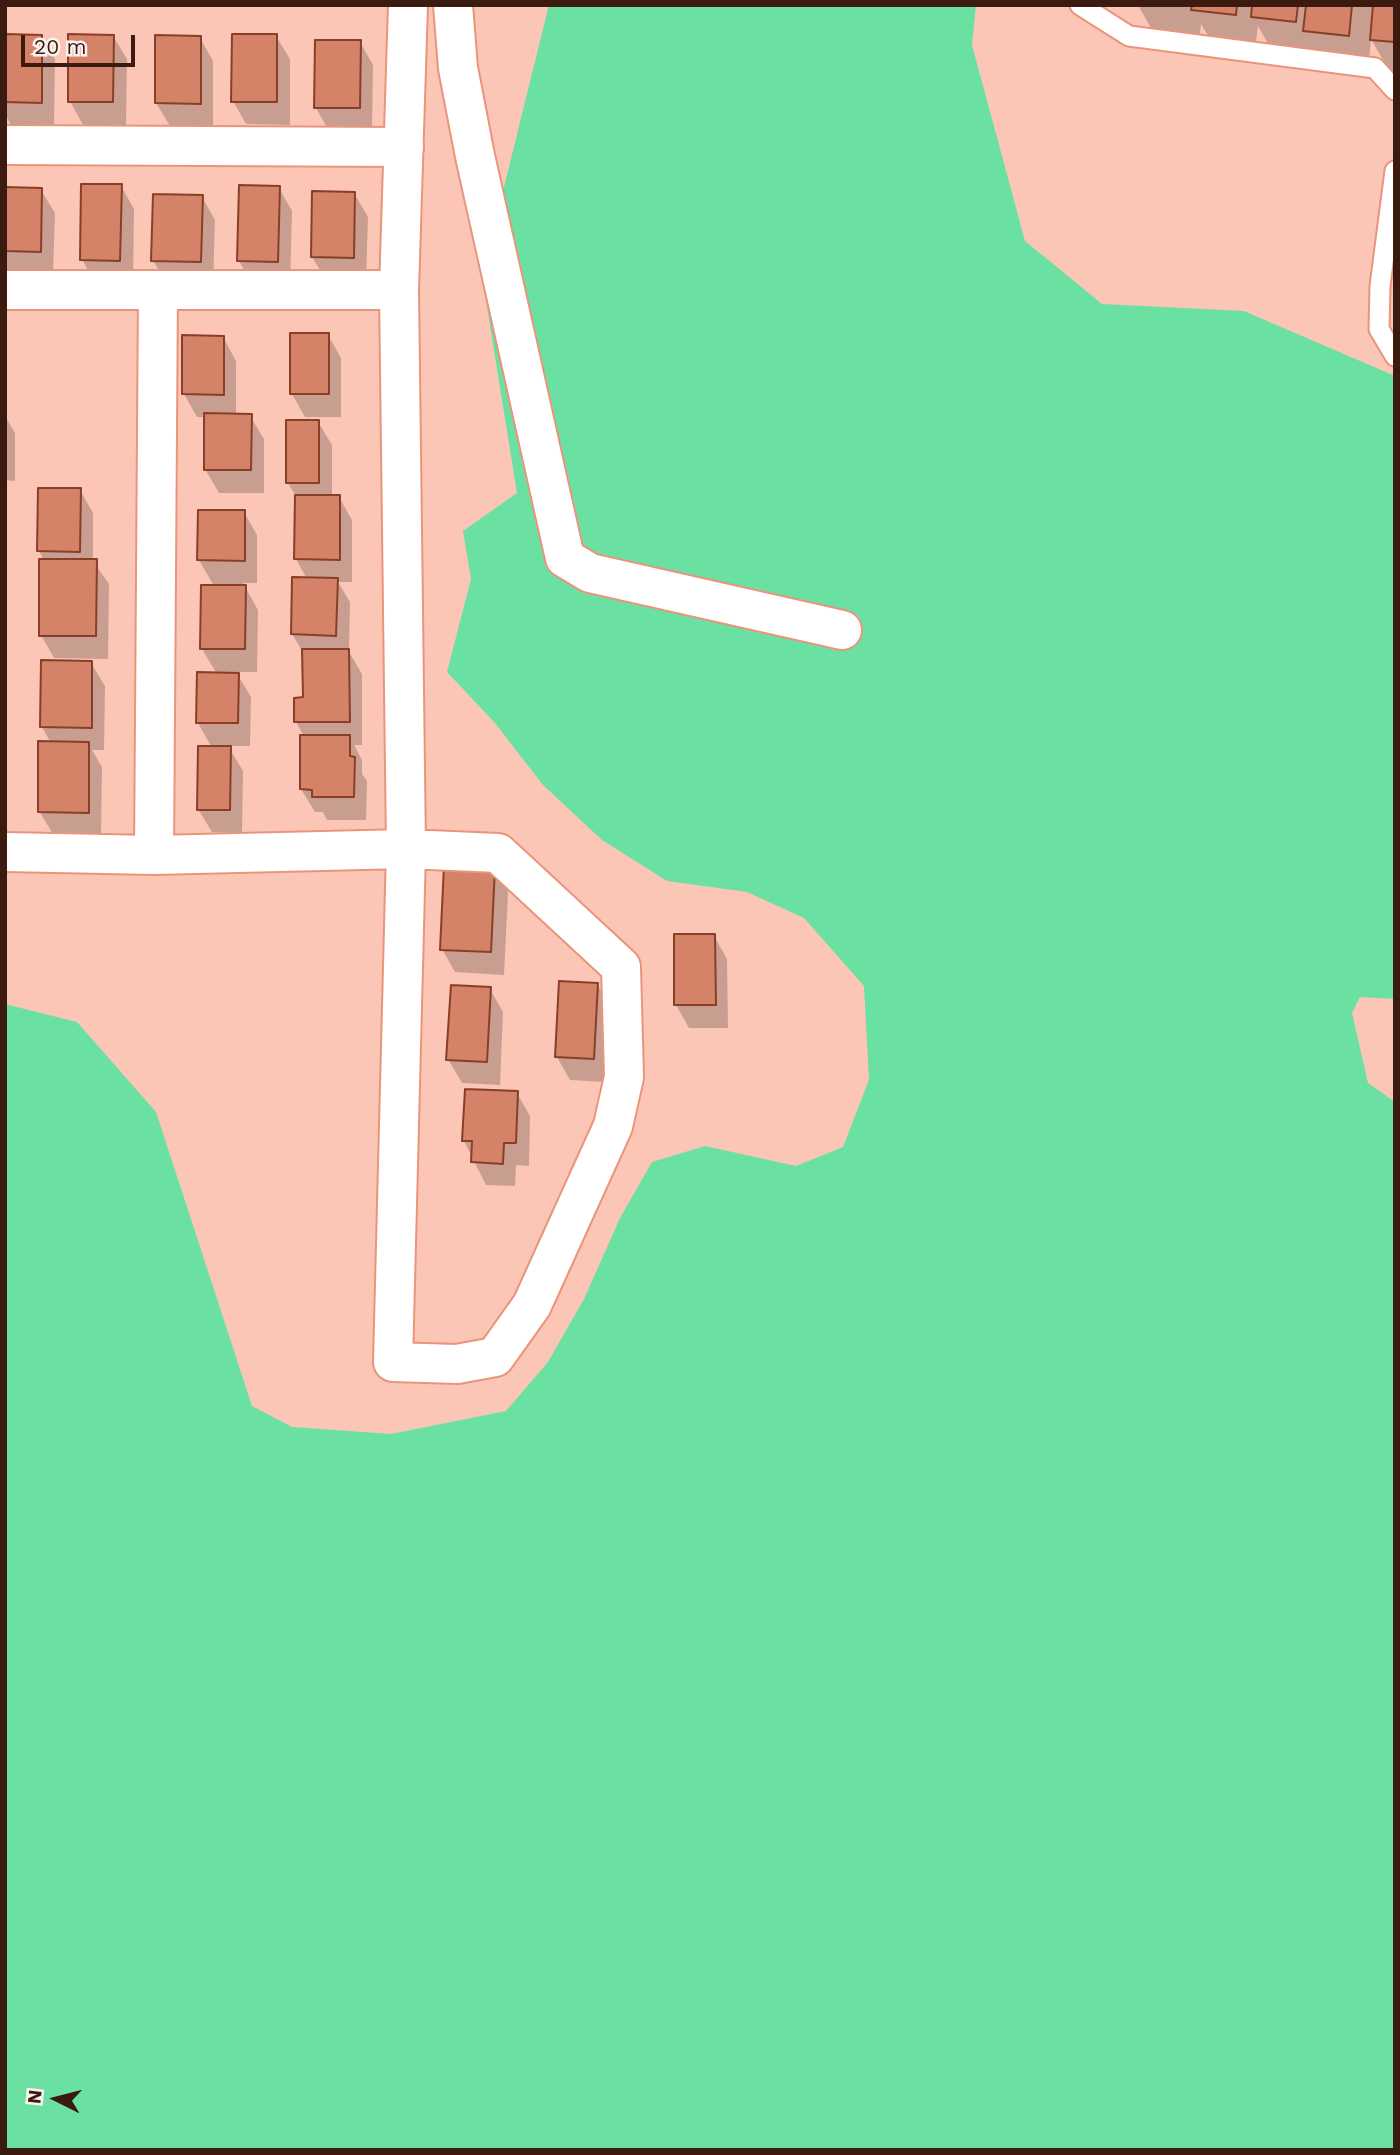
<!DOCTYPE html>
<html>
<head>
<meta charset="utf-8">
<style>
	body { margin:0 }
	#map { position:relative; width:1400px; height:2155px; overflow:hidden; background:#fbc6b5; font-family:"Work Sans",sans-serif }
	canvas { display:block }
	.frame { position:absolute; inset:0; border:7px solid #3b1a10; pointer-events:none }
	.north { position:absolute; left:21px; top:2064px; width:70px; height:70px; -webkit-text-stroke:5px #fcf2ef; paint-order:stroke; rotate:276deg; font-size:19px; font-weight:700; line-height:28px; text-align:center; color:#3b1a10 }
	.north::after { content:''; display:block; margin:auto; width:24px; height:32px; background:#3b1a10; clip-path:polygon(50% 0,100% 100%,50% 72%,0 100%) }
	.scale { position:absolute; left:21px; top:35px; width:114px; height:32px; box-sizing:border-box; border:4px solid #3b1a10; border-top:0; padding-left:9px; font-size:21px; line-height:24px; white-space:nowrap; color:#3b1a10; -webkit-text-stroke:5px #fcf2ef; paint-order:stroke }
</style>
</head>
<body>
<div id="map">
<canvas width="1400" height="2155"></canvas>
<div class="frame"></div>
<div class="north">N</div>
<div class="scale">20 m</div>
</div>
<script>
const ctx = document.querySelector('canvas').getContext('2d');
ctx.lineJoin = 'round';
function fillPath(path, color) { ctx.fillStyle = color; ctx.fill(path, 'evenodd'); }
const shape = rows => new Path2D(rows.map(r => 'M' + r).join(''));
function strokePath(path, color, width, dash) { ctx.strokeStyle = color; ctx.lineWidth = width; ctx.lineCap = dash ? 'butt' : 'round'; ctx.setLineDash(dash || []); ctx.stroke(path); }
const green = shape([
	[549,5,976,5,972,45,1025,241,1102,304,1244,311,1395,376,1395,999,1360,997,1352,1013,1368,1083,1395,1102,1395,2150,5,2150,5,1004,77,1022,156,1112,252,1406,292,1427,391,1434,506,1411,548,1362,584,1299,620,1218,652,1162,705,1146,796,1166,843,1147,869,1080,864,986,804,918,747,892,667,881,602,840,543,785,495,723,447,672,471,579,463,531,517,493,482,276]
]);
const shadow = shape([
	[1138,5,1395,5,1395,74,1391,74,1371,39,1368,69,1325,65,1316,50,1315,56,1272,51,1258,26,1255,49,1213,44,1201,24,1199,42,1156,37],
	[5,36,41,36,55,59,54,125,11,125,5,114],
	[113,36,127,59,126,125,83,125,70,101],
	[276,36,290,59,290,125,246,124,233,101],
	[200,38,213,61,213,126,170,126,156,103],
	[360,42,373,65,372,131,329,131,316,108],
	[121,186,134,209,133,284,95,283,82,259],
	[279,188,292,211,290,285,252,284,239,261],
	[5,189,41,190,55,213,53,275,9,274,5,266],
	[354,193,368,217,366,281,326,280,312,257],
	[202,197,215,220,213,285,166,284,153,260],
	[328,335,341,358,341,417,305,417,292,394],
	[223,337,236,361,236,416,250,416,264,439,264,493,219,493,205,469,206,417,197,417,184,394],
	[5,416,15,433,15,481,5,480],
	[318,422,332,445,332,497,339,497,352,520,352,582,338,582,350,602,349,652,362,674,362,745,354,745,362,760,362,774,367,781,366,820,327,820,323,812,315,812,301,789,304,736,296,722,305,699,304,654,292,634,307,579,296,559,297,498,288,483],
	[80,490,93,513,93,561,109,584,108,659,54,658,41,635,44,560,39,551],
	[244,512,257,535,257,583,243,583,258,610,257,672,236,672,251,697,250,746,228,746,243,771,242,833,212,832,198,809,212,748,198,723,217,674,202,649,214,586,199,560],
	[91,663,105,686,104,750,92,750,102,767,101,835,53,834,39,811,51,743,42,727],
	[494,869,508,892,504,975,455,972,442,949],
	[714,936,727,959,728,1028,689,1028,676,1005],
	[597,984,610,1007,606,1082,570,1080,557,1057],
	[490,989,503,1012,500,1085,462,1083,448,1059],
	[517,1093,530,1116,529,1166,516,1165,515,1186,486,1185,464,1141]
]);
const building = shape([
	[1192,5,1237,5,1236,15,1191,10,1192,5],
	[1252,5,1298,5,1296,22,1251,17,1252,5],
	[1306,5,1352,5,1349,36,1303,31,1306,5],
	[1373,5,1395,5,1395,42,1370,40,1373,5],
	[5,34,42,35,42,103,5,102,5,34],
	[68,34,114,35,113,102,68,102,68,34],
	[232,34,277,34,277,102,231,102,232,34],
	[155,35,201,36,201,104,155,103,155,35],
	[315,40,361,40,360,108,314,108,315,40],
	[81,184,122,184,120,261,80,260,81,184],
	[239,185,280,186,278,262,237,261,239,185],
	[5,187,42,188,41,252,5,251,5,187],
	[312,191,355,192,354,258,311,257,312,191],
	[153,194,203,195,201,262,151,261,153,194],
	[290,333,329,333,329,394,290,394,290,333],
	[182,335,224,336,224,395,182,394,182,335],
	[204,413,252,414,251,470,204,470,204,413],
	[286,420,319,420,319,483,286,483,286,420],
	[38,488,81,488,80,552,37,551,38,488],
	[295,495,340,495,340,560,294,559,295,495],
	[198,510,245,510,245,561,197,560,198,510],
	[39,559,97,559,96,636,39,636,39,559],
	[292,577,338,578,336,636,291,634,292,577],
	[201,585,246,585,245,649,200,649,201,585],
	[302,649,349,649,350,722,294,722,294,698,303,697,302,649],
	[41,660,92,661,92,728,40,727,41,660],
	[197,672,239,673,238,723,196,723,197,672],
	[300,735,350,735,350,756,355,757,354,797,312,797,312,790,300,789,300,735],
	[38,741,89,742,89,813,38,812,38,741],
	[198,746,231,746,230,810,197,810,198,746],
	[444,865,495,867,491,952,440,950,444,865],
	[674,934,715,934,716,1005,674,1005,674,934],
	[559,981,598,983,594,1059,555,1057,559,981],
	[451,985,491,987,487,1062,446,1060,451,985],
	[465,1089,518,1091,516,1143,504,1143,503,1164,471,1162,472,1141,462,1141,465,1089]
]);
const lane = shape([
	[1080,5,1129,36,1375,68,1395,90],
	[1395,171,1380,286,1379,329,1395,356]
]);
const street = shape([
	[453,5,458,68,475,156,565,558,590,573,842,630],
	[5,290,399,290],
	[5,852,154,855,406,849,498,853,621,967,624,1077,613,1126,532,1305,495,1357,457,1364,393,1362,406,849,399,290,408,5],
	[154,855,158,290]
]);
const secondary = shape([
	[5,145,404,147]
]);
fillPath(green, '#6ae1a3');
fillPath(shadow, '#0003');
fillPath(building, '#d48268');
strokePath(building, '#893f27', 2);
strokePath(lane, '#e9957b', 23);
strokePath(street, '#e9957b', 42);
strokePath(secondary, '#e9957b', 42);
strokePath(lane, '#fff', 19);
strokePath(street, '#fff', 38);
strokePath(secondary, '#fff', 38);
</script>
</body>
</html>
